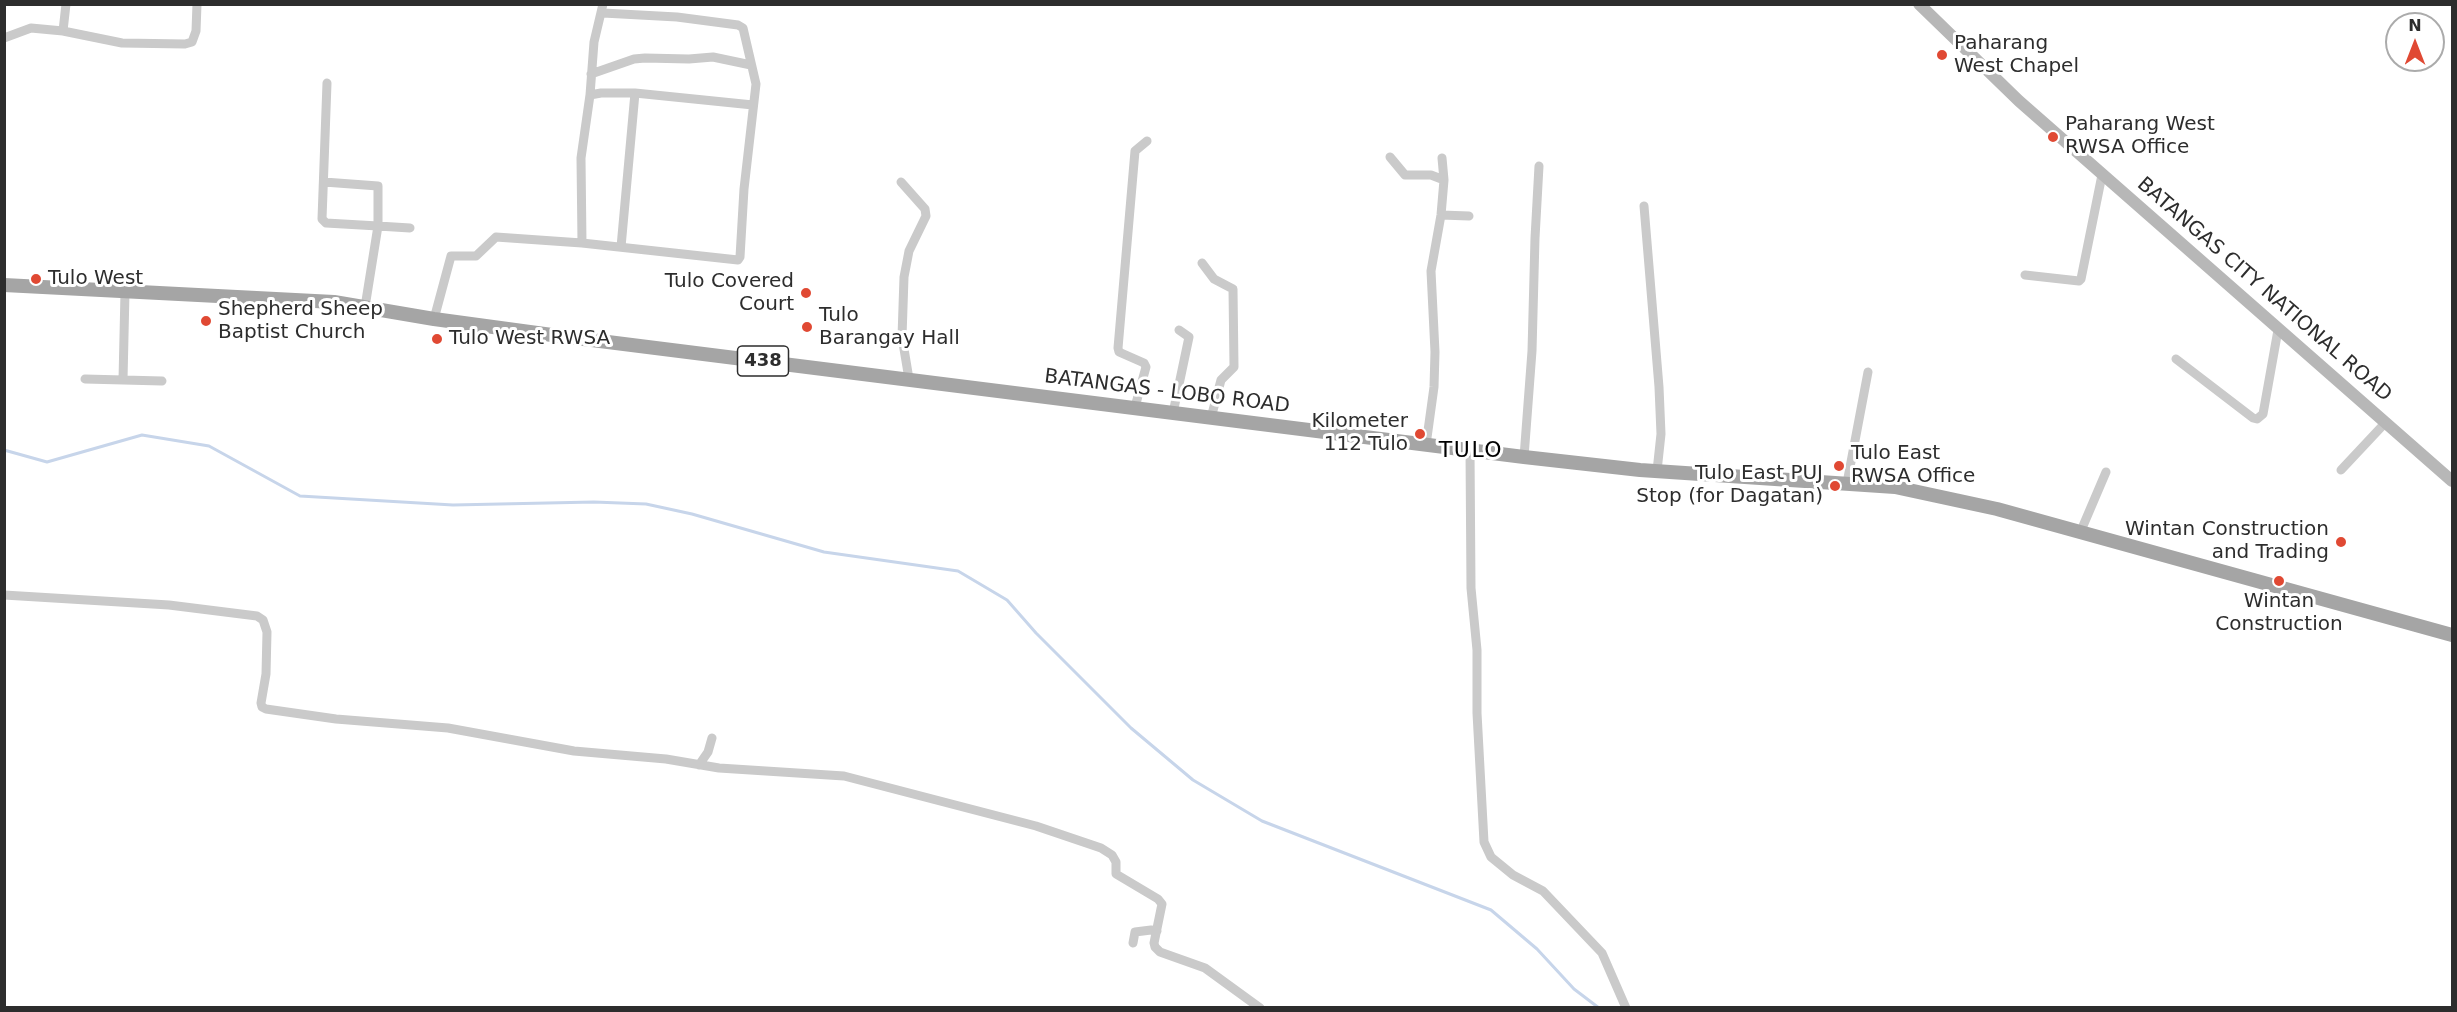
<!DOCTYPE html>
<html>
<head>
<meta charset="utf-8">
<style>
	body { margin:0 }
	#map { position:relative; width:2457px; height:1012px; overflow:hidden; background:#fff; font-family:"DejaVu Sans",sans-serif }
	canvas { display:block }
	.frame { position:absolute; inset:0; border:6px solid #2d2d2d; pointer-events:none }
	.north { position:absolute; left:2385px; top:12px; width:60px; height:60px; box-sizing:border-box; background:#fff; border:2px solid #ababab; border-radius:50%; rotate:0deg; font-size:16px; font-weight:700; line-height:24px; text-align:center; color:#2d2d2d }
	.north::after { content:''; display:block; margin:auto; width:21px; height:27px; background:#e04933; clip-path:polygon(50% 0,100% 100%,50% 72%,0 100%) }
</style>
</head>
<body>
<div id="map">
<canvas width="2457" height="1012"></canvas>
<div class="frame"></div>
<div class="north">N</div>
</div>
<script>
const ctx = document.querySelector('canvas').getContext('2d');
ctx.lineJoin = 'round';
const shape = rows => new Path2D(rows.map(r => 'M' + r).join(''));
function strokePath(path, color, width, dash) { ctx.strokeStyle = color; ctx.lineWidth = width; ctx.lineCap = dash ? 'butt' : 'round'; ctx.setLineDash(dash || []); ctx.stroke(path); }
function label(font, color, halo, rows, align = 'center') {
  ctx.font = font + ' "DejaVu Sans",sans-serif'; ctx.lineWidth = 6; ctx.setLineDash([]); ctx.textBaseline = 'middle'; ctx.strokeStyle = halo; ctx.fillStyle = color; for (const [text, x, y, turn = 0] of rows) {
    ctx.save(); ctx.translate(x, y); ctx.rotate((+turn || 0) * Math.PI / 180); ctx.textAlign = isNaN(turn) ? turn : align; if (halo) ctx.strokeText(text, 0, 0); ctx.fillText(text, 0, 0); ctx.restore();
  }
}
const stream = shape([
	[4,450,47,462,142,435,209,446,300,496,453,505,594,502,646,504,692,514,824,552,958,571,1007,600,1036,633,1131,728,1193,780,1262,821,1491,910,1537,949,1574,989,1599,1008]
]);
const street = shape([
	[603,4,594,42,590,95,601,93,635,93,753,105],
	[63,31,66,4],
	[4,38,31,28,63,31,122,43,185,44,192,42,196,31,197,4],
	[591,74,634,59,645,58,689,59,713,57,751,65],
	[327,83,322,219,326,223,378,226,365,307],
	[1390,157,1405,175,1431,175,1444,180],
	[324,182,378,186,378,226,410,228],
	[901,182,925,209,926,216,909,251,904,277,902,337,909,379],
	[1644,206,1659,387,1661,434,1657,471],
	[1441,215,1469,216],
	[582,243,581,158,590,95],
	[621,247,635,93],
	[1202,263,1214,279,1233,289,1234,367,1221,380,1211,418],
	[2025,275,2079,281,2081,279,2102,175],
	[434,319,451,256,476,256,496,237,582,243,738,260,740,257,744,189,756,84,743,28,738,25,677,17,603,13],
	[2176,359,2253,418,2257,419,2263,414,2278,330],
	[85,379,162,381],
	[123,380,125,292],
	[1135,407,1146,367,1144,363,1119,352,1118,348,1135,151,1147,141],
	[1173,413,1189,337,1179,330],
	[1426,445,1434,387,1435,352,1431,271,1441,215,1444,180,1442,158],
	[1470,450,1471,588,1477,650,1477,713,1484,842,1491,857,1513,875,1543,891,1602,953,1626,1008],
	[1524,457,1532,351,1535,238,1539,166],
	[2341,470,2386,422],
	[1847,483,1868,372],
	[2080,533,2106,472],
	[4,595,169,605,257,616,263,620,267,632,266,674,261,703,262,707,266,709,336,719,448,728,574,751,666,759,719,768,844,776,1036,826,1101,848,1112,855,1116,862,1116,874,1158,899,1162,904,1154,943,1155,947,1160,952,1205,968,1260,1008],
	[699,765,708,752,712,738],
	[1133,943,1135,932,1151,930,1157,931]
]);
const secondary = shape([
	[1919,4,2019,101,2452,481]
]);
const primary = shape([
	[4,285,334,302,434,319,552,335,1524,457,1640,470,1895,487,1997,509,2452,635]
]);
const markers = [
	[1942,55,6,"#e04933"],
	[2053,137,6,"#e04933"],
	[36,279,6,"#e04933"],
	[806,293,6,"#e04933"],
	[206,321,6,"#e04933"],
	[807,327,6,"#e04933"],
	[437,339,6,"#e04933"],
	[1420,434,6,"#e04933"],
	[1839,466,6,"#e04933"],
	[1835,486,6,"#e04933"],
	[2341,542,6,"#e04933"],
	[2279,581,6,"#e04933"]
];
const shields = [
	[763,361,51]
];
const shieldNames = [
	["438",763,361]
];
const poiNames = [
	["Paharang",1954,44],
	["West Chapel",1954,67],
	["Paharang West",2065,125],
	["RWSA Office",2065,148],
	["Tulo West",48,279],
	["Tulo Covered",794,282,"right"],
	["Court",794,305,"right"],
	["Shepherd Sheep",218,310],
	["Baptist Church",218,333],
	["Tulo",819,316],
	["Barangay Hall",819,339],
	["Tulo West RWSA",449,339],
	["Kilometer",1408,422,"right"],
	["112 Tulo",1408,445,"right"],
	["Tulo East",1851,454],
	["RWSA Office",1851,477],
	["Tulo East PUJ",1823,474,"right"],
	["Stop (for Dagatan)",1823,497,"right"],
	["Wintan Construction",2329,530,"right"],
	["and Trading",2329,553,"right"],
	["Wintan",2279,602,"center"],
	["Construction",2279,625,"center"]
];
const streetNames = [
	["BATANGAS CITY NATIONAL ROAD",2264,290,41],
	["BATANGAS - LOBO ROAD",1167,392,7]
];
const quarterNames = [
	["TULO",1471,451]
];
strokePath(stream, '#c7d5ea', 3);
strokePath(street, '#cacaca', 9);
strokePath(secondary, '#b7b7b7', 12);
strokePath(primary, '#a5a5a5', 14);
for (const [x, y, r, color] of markers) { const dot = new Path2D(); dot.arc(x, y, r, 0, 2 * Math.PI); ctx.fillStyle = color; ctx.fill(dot); strokePath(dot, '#fff', 2); }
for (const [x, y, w] of shields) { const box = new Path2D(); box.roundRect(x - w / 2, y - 15, w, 30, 4.5); ctx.fillStyle = '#fff'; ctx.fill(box); strokePath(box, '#2d2d2d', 1.5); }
label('bold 18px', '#2d2d2d', null, shieldNames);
label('20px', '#2d2d2d', '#fff', poiNames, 'left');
label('20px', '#2d2d2d', '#fff', streetNames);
ctx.letterSpacing = '1.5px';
label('22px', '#000', '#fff', quarterNames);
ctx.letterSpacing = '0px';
</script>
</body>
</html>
